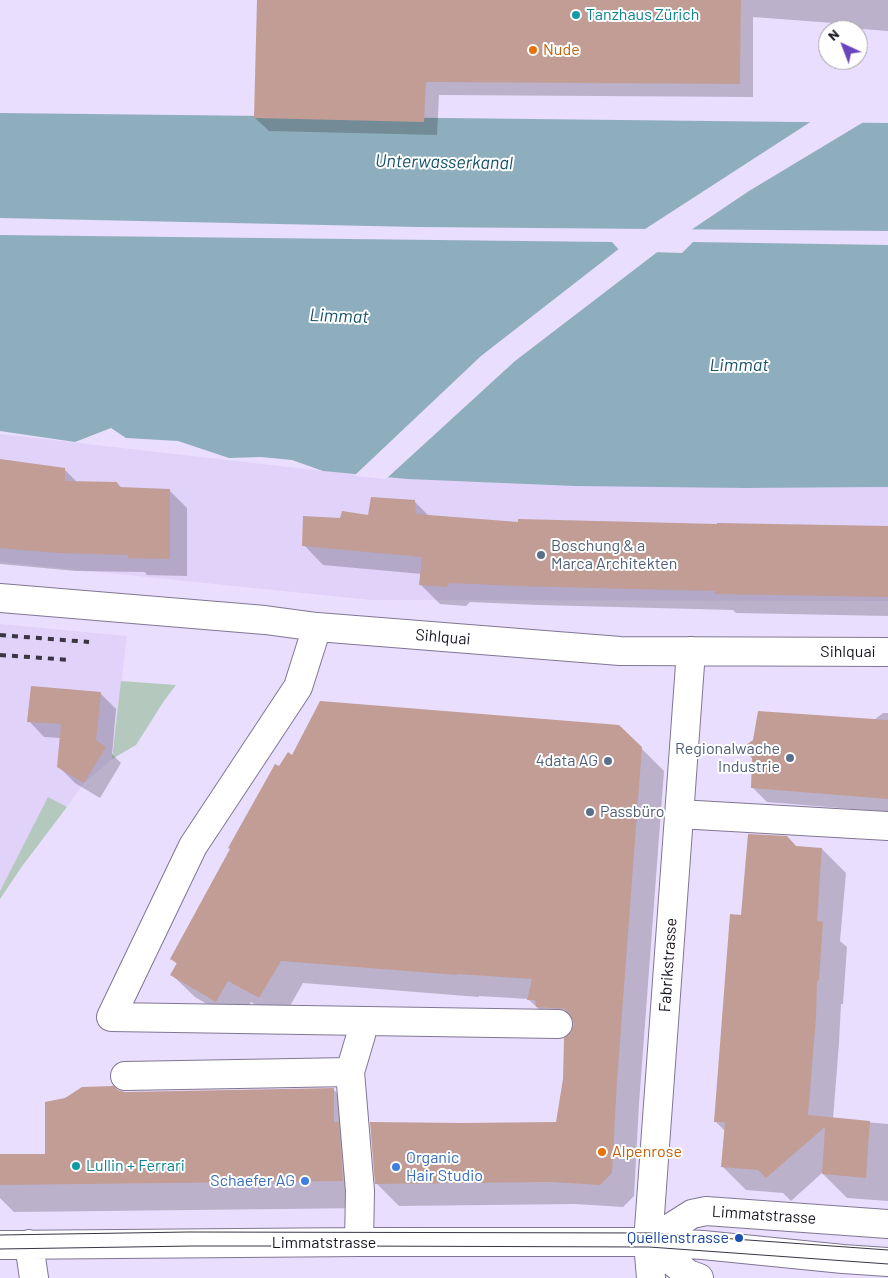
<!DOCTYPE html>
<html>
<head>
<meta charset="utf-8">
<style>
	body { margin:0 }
	#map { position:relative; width:888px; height:1278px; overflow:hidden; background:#eadefe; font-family:Barlow,sans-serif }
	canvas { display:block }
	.north { position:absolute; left:818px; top:20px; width:50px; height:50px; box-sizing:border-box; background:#fff; border:1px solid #a3a1a6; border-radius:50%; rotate:317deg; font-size:14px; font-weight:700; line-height:20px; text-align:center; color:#191520 }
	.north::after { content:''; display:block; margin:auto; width:18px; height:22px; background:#6b45bd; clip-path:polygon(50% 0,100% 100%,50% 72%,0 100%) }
</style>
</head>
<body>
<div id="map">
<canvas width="888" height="1278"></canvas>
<div class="north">N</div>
</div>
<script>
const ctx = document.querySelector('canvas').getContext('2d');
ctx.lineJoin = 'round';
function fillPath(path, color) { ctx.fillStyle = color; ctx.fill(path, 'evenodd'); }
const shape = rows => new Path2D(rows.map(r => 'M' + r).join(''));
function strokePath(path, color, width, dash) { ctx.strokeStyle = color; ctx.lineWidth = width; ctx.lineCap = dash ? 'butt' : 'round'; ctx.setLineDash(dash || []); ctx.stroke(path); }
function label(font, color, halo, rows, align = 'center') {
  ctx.font = font + ' Barlow,sans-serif'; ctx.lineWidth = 4; ctx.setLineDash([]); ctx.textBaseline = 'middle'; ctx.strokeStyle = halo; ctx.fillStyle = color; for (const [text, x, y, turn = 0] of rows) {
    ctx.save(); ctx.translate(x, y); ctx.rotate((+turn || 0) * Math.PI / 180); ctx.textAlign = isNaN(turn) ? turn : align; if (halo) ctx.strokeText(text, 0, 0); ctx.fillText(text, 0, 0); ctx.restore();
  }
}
const built = shape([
	[0,434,323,471,407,479,744,488,888,487,888,601,371,600,0,562],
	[0,624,127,636,112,759,84,783,67,807,48,798,0,891]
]);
const green = shape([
	[121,681,176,685,164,701,136,745,112,759],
	[48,797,67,807,23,865,0,899,0,891]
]);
const water = shape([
	[0,113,888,123,888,231,417,227,0,218],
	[0,235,612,242,620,251,682,253,693,242,888,245,888,487,744,488,575,486,407,479,323,471,292,460,261,457,229,458,178,441,126,438,111,428,75,442,0,431]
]);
const pier = shape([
	[815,119,867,120,749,191,688,232,642,231],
	[620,248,660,250,515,361,386,479,354,476,481,356]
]);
const shadow = shape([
	[258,0,888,0,888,31,836,27,833,23,753,17,753,97,439,95,437,135,269,131,255,118],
	[0,460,64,469,77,482,117,483,123,489,170,491,187,508,187,576,147,575,145,572,76,571,0,564],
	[414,501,429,516,520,523,888,527,888,616,736,613,733,610,538,605,470,602,466,606,440,604,420,584,422,574,323,565,304,545,341,519,369,517],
	[100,693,116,709,112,754,121,763,100,798,75,783,59,767,61,738,44,737,29,721],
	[883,713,888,713,888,812,767,802,752,787,874,720],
	[619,726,664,771,639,1104,634,1196,623,1207,575,1204,399,1206,376,1183,557,1123,573,1030,560,1029,528,999,479,996,479,997,303,983,282,1020,251,1002,239,1023,195,997,172,975,178,965,171,958,280,768,293,757],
	[797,848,822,849,846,873,840,941,847,947,843,1004,841,1004,839,1043,833,1119,888,1124,888,1201,847,1198,822,1173,791,1201,783,1193,746,1190,722,1166,725,1131,715,1121,742,916],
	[333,1089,360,1116,370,1208,14,1212,0,1198,0,1156,46,1156,117,1091,125,1093]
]);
const building = shape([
	[257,0,741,0,740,84,426,82,424,122,254,118],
	[0,459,65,468,65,481,117,482,119,487,170,489,170,559,128,558,128,555,58,553,0,548],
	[371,497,415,500,416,514,518,522,518,519,717,524,717,523,888,526,888,597,715,594,715,591,517,586,450,583,446,587,419,585,422,557,302,546,303,516,340,518,342,511,368,515],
	[31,686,101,692,96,740,106,747,84,783,57,767,61,724,27,722],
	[320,701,619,725,642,747,617,1081,612,1173,600,1185,551,1182,375,1184,370,1122,462,1123,556,1122,563,1079,564,1038,571,1032,574,1024,571,1016,565,1009,536,1007,535,1000,527,1000,532,979,457,974,457,975,281,961,259,998,228,981,216,1002,170,975,177,963,170,959,230,849,228,848,275,764,279,766,288,752,292,755],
	[758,711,888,720,888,799,751,788,752,758,742,748,753,740],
	[748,834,787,836,796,846,822,848,817,921,823,922,819,981,817,980,816,1018,808,1115,870,1121,866,1178,822,1174,825,1127,766,1178,758,1170,721,1167,725,1122,714,1122,730,914,741,915],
	[114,1086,118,1090,125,1092,334,1088,334,1122,339,1122,343,1181,0,1185,0,1154,45,1154,45,1102,65,1098,82,1087]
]);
const minor = shape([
	[0,598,265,620,317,627,620,651,888,652],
	[317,627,298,687,193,846,111,1017,558,1024],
	[679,814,888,826],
	[125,1076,350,1072],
	[359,1242,360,1191,350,1072,361,1035,361,1021],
	[648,1242,692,1214,706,1211,888,1224],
	[648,1242,688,1274,699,1278],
	[29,1244,34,1278],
	[0,1245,359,1242,648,1242,703,1245,843,1259,888,1262],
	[651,1278,648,1242,691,651]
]);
const tram = shape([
	[0,1235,188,1232,650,1233,888,1250],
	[0,1249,193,1246,345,1246,649,1247,888,1264]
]);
const rail = shape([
	[0,635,89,642],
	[0,655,71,660]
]);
const markers = [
	[576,15,5,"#0f9aa8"],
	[533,50,5,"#e8710a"],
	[541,555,5,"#5c6f8a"],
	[790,758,5,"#5c6f8a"],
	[608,761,5,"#5c6f8a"],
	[590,812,5,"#5c6f8a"],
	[602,1152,5,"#e8710a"],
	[76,1166,5,"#0f9aa8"],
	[396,1167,5,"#3f7fe0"],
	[305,1181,5,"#3f7fe0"],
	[739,1238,5,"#1a4fb4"]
];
const cultureNames = [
	["Tanzhaus Zürich",586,15],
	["Lullin + Ferrari",86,1166]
];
const foodNames = [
	["Nude",543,50],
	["Alpenrose",612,1152]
];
const serviceNames = [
	["Boschung & a",551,546],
	["Marca Architekten",551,564],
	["Regionalwache",780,749,"right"],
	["Industrie",780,767,"right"],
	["4data AG",598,761,"right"],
	["Passbüro",600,812]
];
const streetNames = [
	["Sihlquai",443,637,5],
	["Sihlquai",848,652],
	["Fabrikstrasse",668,965,-86],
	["Limmatstrasse",764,1215,4],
	["Limmatstrasse",324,1243]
];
const shopNames = [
	["Organic",406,1158],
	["Hair Studio",406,1176],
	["Schaefer AG",295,1181,"right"]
];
const transitNames = [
	["Quellenstrasse",729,1238]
];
const waterNames = [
	["Unterwasserkanal",444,162,1],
	["Limmat",339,316,2],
	["Limmat",739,365]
];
fillPath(built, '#e0d2f9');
fillPath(green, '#b5c8be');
fillPath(water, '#8faebd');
fillPath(pier, '#eadefe');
fillPath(shadow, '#0003');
fillPath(building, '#c19d96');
strokePath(minor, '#807692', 30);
strokePath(minor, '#fff', 28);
strokePath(tram, '#3a3544', 1);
strokePath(rail, '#3a3544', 4, [6, 6]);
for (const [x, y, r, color] of markers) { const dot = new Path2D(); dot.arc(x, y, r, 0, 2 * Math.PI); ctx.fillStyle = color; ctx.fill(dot); strokePath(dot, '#fff', 2); }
label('16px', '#0d838f', '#fff', cultureNames, 'left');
label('16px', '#c56008', '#fff', foodNames, 'left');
label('16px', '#4e5e75', '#fff', serviceNames, 'left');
label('16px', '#191520', '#fff', streetNames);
label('16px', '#366cbe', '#fff', shopNames, 'left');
label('16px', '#164399', '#fff', transitNames, 'right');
label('italic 18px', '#165169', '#fff', waterNames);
</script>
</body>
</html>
